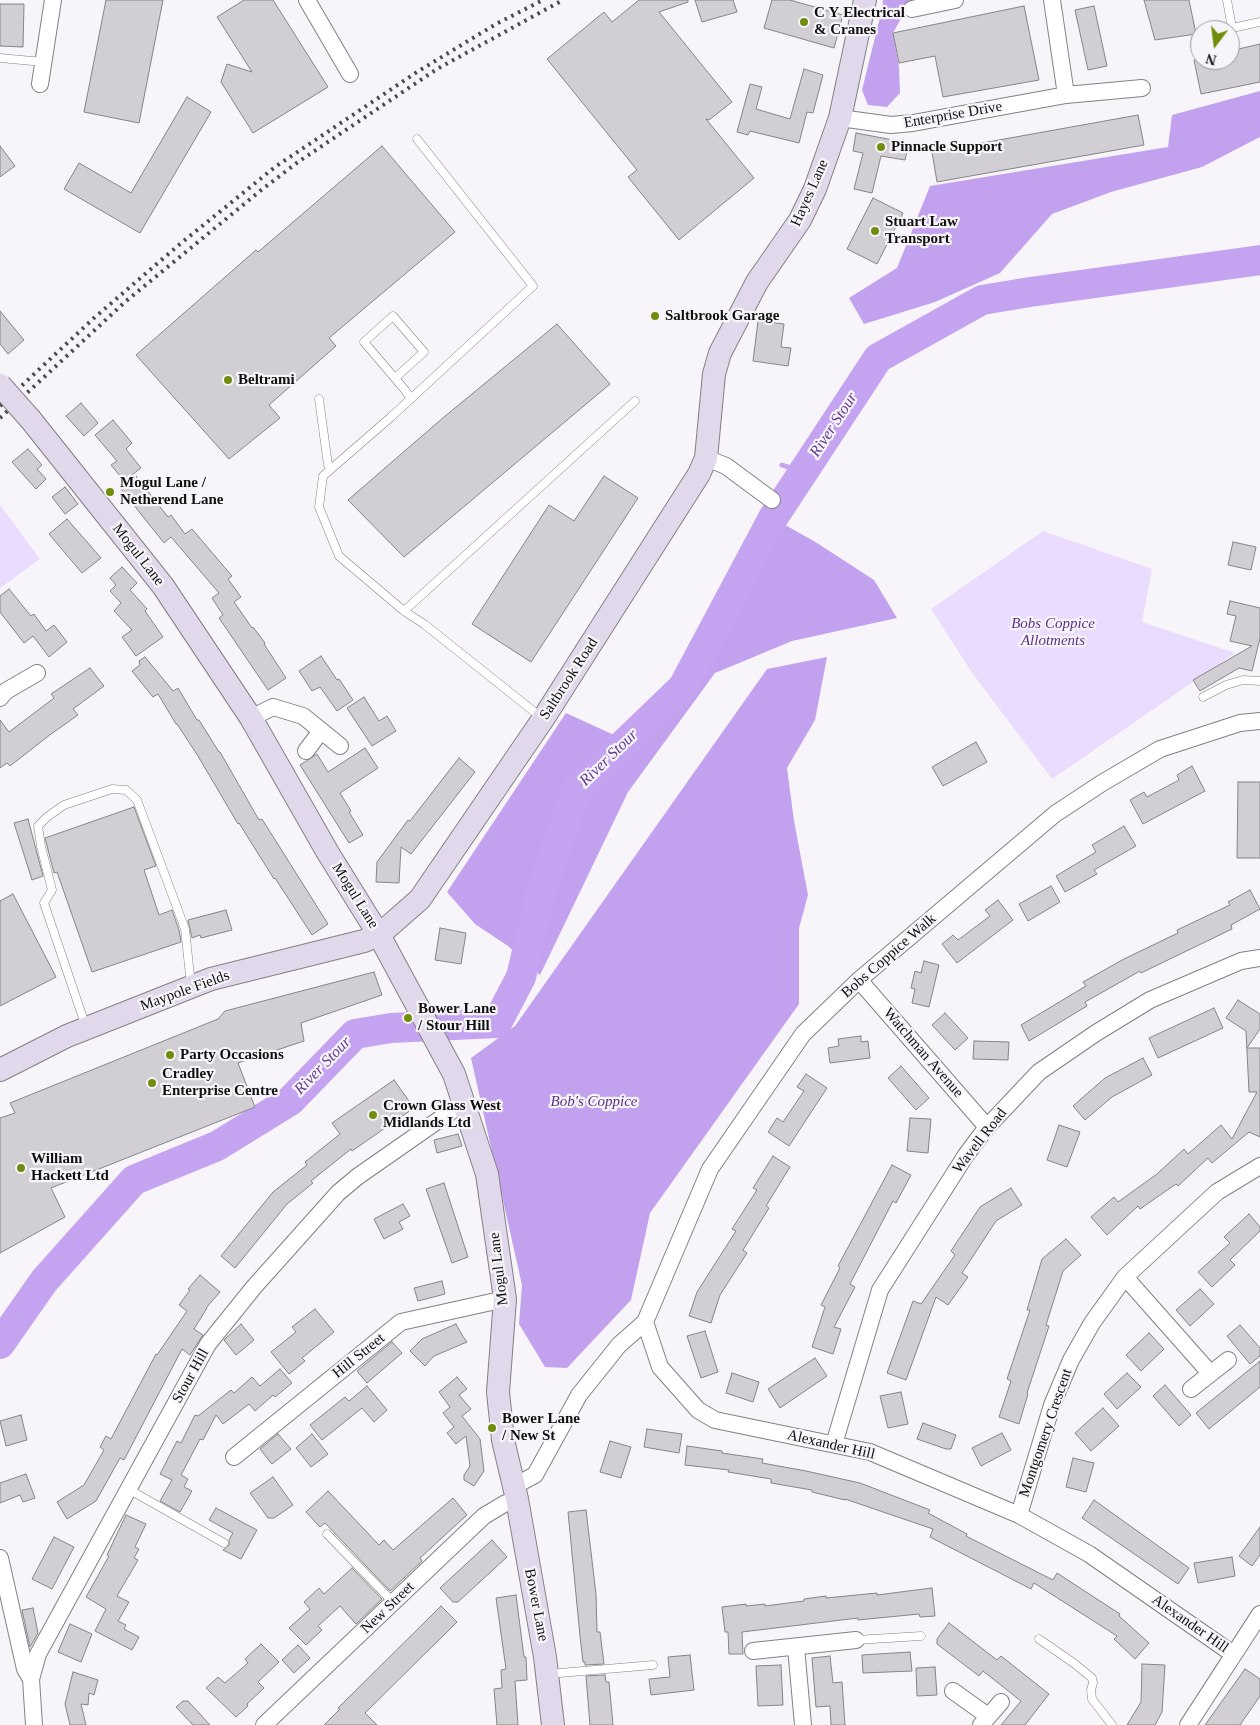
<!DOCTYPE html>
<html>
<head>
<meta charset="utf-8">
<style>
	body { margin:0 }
	#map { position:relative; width:1260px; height:1725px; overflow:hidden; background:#f7f5f9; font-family:"Times New Roman",serif }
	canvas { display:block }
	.north { position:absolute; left:1190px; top:20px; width:50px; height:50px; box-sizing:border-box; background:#f7f5f9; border:1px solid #9b999c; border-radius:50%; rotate:195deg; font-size:14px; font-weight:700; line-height:20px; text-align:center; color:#111011 }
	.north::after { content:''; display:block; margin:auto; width:18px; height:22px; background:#708d0c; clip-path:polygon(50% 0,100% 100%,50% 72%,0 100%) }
</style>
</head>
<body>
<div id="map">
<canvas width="1260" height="1725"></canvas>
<div class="north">N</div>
</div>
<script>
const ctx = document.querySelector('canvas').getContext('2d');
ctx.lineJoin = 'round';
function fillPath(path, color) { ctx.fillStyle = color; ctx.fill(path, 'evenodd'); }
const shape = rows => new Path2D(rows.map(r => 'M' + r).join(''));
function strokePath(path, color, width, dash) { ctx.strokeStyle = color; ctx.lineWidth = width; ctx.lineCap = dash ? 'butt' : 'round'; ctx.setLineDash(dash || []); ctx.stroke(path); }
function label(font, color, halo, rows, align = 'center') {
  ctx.font = font + ' "Times New Roman",serif'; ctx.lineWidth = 4.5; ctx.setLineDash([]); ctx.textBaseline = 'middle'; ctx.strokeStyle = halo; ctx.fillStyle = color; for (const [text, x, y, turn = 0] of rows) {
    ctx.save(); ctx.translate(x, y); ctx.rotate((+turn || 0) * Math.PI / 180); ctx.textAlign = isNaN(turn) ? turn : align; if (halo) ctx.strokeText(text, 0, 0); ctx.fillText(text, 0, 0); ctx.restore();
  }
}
const green = shape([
	[0,505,40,559,0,588],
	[1043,531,1152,569,1142,622,1235,653,1052,779,973,674,931,609]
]);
const forest = shape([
	[883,0,911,0,893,33,899,67,900,93,887,107,868,105,862,90,882,9],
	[1260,91,1260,137,1202,167,1111,192,1052,214,1000,273,935,302,864,324,849,298,897,268,930,186,1168,147,1172,115],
	[773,518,817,543,874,580,897,618,792,641,715,673,628,792,540,975,508,946,475,924,447,892,566,713,627,741,683,687],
	[827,657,815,720,787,768,794,821,808,895,799,928,799,1004,650,1213,631,1300,567,1368,545,1367,519,1324,522,1285,471,1058,515,1026,767,669]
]);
const stream = shape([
	[782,465,803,472]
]);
const river = shape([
	[0,1344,44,1281,134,1180,217,1146,290,1101,355,1034,391,1028,497,1023,521,977,541,893,577,789,683,687,773,518,878,358,982,300,1030,292,1260,260]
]);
const building = shape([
	[106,0,163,0,139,123,84,112,106,0],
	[244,0,273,0,328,87,253,133,221,82,227,64,252,72,217,17,244,0],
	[639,0,688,0,688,2,659,12,732,102,709,120,706,119,754,178,679,240,628,177,637,170,547,59,604,12,612,22,639,0],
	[695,0,733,0,737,12,702,22,695,0],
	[772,0,790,0,843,15,834,48,764,28,772,0],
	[1144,0,1189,0,1196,34,1155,40,1144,0],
	[0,4,24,4,23,47,0,46,0,4],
	[1024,6,1039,80,943,97,935,56,899,63,893,33,1024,6],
	[1094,6,1107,66,1088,70,1075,10,1094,6],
	[1260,44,1260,82,1201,94,1194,60,1230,60,1230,51,1260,44],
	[804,69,823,75,813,113,807,112,799,143,750,131,748,135,737,132,750,84,762,87,756,109,790,119,804,69],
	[187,97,211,112,140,233,64,189,79,163,131,193,187,97],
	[1138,115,1144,145,937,182,932,152,1138,115],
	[856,133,909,143,905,160,881,156,872,193,854,189,863,153,853,151,856,133],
	[0,146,15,166,0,177,0,146],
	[382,146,455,232,329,338,336,346,269,405,280,418,229,459,136,355,256,250,258,252,382,146],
	[873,198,903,213,877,264,847,249,873,198],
	[0,311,24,340,8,354,0,344,0,311],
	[758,321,784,324,781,347,791,348,788,366,753,361,758,321],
	[557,324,610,384,404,557,348,500,444,417,557,324],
	[81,403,98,423,84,436,66,416,81,403],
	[113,420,132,443,126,449,141,468,124,481,111,465,117,461,95,435,113,420],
	[28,449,42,465,37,469,46,479,36,489,12,462,28,449],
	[136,476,168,517,171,515,185,534,192,529,232,576,228,579,241,597,234,602,252,628,253,627,265,643,264,644,286,678,268,690,219,618,223,615,212,598,219,593,171,537,164,543,121,489,136,476],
	[604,476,638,498,531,662,472,624,549,505,574,521,604,476],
	[65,487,78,504,65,514,52,497,65,487],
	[67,519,101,558,82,573,49,534,67,519],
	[1233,542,1256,547,1251,570,1228,565,1233,542],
	[122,567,137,583,130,590,147,609,145,611,163,637,136,656,122,637,132,630,114,611,121,603,110,591,116,585,110,578,122,567],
	[9,589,31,616,34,614,46,631,54,625,67,642,49,657,33,636,24,643,0,612,0,596,9,589],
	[1230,601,1260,608,1260,638,1252,671,1239,668,1200,691,1193,680,1252,646,1230,641,1236,616,1227,614,1230,601],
	[321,656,337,680,339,679,353,700,337,711,320,687,312,691,299,671,321,656],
	[145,657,173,691,178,688,197,720,199,720,219,752,220,752,259,820,262,819,328,924,312,935,275,878,274,879,239,823,238,824,198,756,177,724,176,724,158,694,153,697,132,671,140,665,139,661,145,657],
	[90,668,104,686,73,709,78,715,51,734,10,766,7,763,0,768,0,720,9,732,54,698,51,694,90,668],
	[364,697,379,721,387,716,396,731,372,746,347,708,364,697],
	[976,742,987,762,943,786,932,767,976,742],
	[365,748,378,768,340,793,351,811,349,812,363,835,349,843,300,765,317,754,328,772,365,748],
	[459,758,475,772,411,854,401,847,399,883,376,882,377,862,408,820,410,821,459,758],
	[1192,766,1205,791,1143,824,1130,800,1144,792,1147,797,1179,780,1177,775,1192,766],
	[1238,782,1260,782,1260,858,1237,858,1238,782],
	[134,807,156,866,144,870,159,915,172,910,179,930,181,942,92,972,57,872,54,873,45,838,134,807],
	[28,819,43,876,32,880,14,823,28,819],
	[1124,826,1136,846,1094,870,1097,874,1065,892,1056,876,1096,852,1092,845,1124,826],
	[1051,886,1060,902,1028,921,1019,904,1051,886],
	[1250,890,1260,909,1231,925,1232,929,1141,973,1140,971,1085,1002,1087,1006,1029,1041,1021,1025,1086,986,1083,982,1124,959,1178,933,1177,930,1230,905,1228,902,1250,890],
	[13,894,56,977,0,1006,0,901,13,894],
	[998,900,1013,920,957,963,942,944,953,935,958,940,990,916,985,910,998,900],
	[226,910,232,930,201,938,200,935,192,938,188,920,226,910],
	[440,928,466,933,461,964,435,960,440,928],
	[924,961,939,965,929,1007,912,1003,915,989,911,988,915,971,921,973,924,961],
	[374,972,382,995,301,1023,304,1041,238,1063,255,1107,51,1188,65,1217,0,1253,0,1118,15,1113,10,1103,218,1019,225,1011,374,972],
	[1238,1000,1260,1014,1260,1029,1247,1048,1260,1048,1260,1137,1249,1132,1212,1163,1208,1158,1178,1186,1176,1184,1140,1209,1138,1206,1107,1235,1091,1217,1114,1197,1118,1202,1157,1174,1184,1149,1188,1154,1221,1125,1232,1139,1257,1092,1249,1092,1246,1031,1226,1018,1238,1000],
	[1214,1008,1223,1028,1158,1058,1149,1038,1214,1008],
	[945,1013,968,1038,955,1050,932,1025,945,1013],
	[861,1036,861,1042,868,1041,870,1058,830,1063,828,1048,839,1046,838,1039,861,1036],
	[974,1041,1009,1042,1008,1060,973,1059,974,1041],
	[1143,1058,1152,1075,1112,1097,1085,1120,1073,1106,1105,1078,1143,1058],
	[901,1066,929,1098,916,1110,888,1078,901,1066],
	[806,1074,827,1088,789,1146,768,1132,777,1118,783,1122,804,1091,797,1087,806,1074],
	[394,1080,414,1108,352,1151,351,1149,311,1181,313,1183,287,1204,235,1268,221,1256,273,1192,307,1165,305,1162,340,1134,332,1123,394,1080],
	[910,1118,931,1119,928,1153,907,1151,910,1118],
	[1059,1125,1080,1132,1067,1167,1047,1160,1059,1125],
	[458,1134,462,1146,437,1153,434,1140,458,1134],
	[773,1156,790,1167,766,1206,769,1208,743,1250,747,1253,720,1295,711,1323,689,1316,697,1292,736,1231,732,1229,757,1190,753,1188,773,1156],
	[892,1165,911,1175,896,1203,893,1201,850,1284,855,1287,834,1327,841,1329,833,1354,812,1347,825,1307,821,1305,840,1268,838,1266,892,1165],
	[444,1183,468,1257,452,1263,426,1189,444,1183],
	[1011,1188,1022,1205,996,1221,962,1273,968,1277,948,1305,936,1297,906,1380,887,1373,913,1301,921,1304,955,1255,951,1251,980,1207,1011,1188],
	[403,1204,410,1216,399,1222,403,1229,384,1239,374,1219,403,1204],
	[1249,1214,1260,1227,1260,1231,1230,1260,1235,1265,1212,1287,1198,1272,1230,1243,1224,1237,1249,1214],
	[1066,1239,1081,1255,1063,1271,1046,1325,1049,1326,1027,1393,1028,1394,1019,1424,999,1417,1011,1381,1007,1379,1030,1310,1027,1310,1042,1259,1066,1239],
	[200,1275,220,1292,206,1308,207,1308,194,1329,203,1335,190,1355,182,1349,124,1460,120,1458,96,1501,67,1519,57,1502,84,1485,104,1450,100,1447,106,1436,111,1439,156,1354,157,1355,187,1311,179,1305,190,1290,188,1289,200,1275],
	[442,1281,445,1294,418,1301,414,1288,442,1281],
	[1200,1289,1214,1304,1190,1326,1176,1310,1200,1289],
	[315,1309,334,1332,302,1358,305,1361,289,1374,271,1352,296,1332,292,1327,315,1309],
	[241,1324,254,1340,236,1355,224,1340,241,1324],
	[456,1324,462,1335,467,1342,434,1356,425,1366,410,1351,422,1339,456,1324],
	[1240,1325,1260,1348,1260,1356,1250,1364,1227,1336,1240,1325],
	[705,1331,718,1372,701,1378,687,1336,705,1331],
	[1149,1333,1164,1349,1141,1371,1126,1355,1149,1333],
	[392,1342,402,1353,367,1383,357,1371,392,1342],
	[815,1358,827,1376,780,1408,768,1389,815,1358],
	[1260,1361,1260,1387,1209,1429,1196,1413,1260,1361],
	[280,1369,292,1383,275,1397,273,1395,255,1411,249,1404,223,1424,216,1415,203,1440,200,1439,181,1475,188,1479,184,1487,192,1491,180,1512,160,1501,172,1480,160,1474,177,1441,181,1443,195,1415,198,1416,231,1390,234,1393,252,1377,260,1386,280,1369],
	[732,1373,759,1382,753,1402,726,1393,732,1373],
	[1127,1373,1141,1387,1117,1409,1104,1394,1127,1373],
	[457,1377,467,1389,459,1395,471,1409,462,1416,480,1439,484,1471,474,1486,464,1480,464,1475,470,1466,466,1436,456,1444,447,1433,454,1427,443,1413,450,1407,439,1392,457,1377],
	[1165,1385,1191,1415,1179,1426,1153,1396,1165,1385],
	[367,1386,387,1410,374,1422,362,1408,322,1440,310,1425,345,1397,349,1401,367,1386],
	[901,1392,908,1424,888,1428,880,1396,901,1392],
	[1103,1408,1119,1426,1091,1451,1075,1433,1103,1408],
	[21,1415,27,1440,6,1446,0,1421,21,1415],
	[923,1423,956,1435,951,1449,946,1449,917,1439,923,1423],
	[647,1429,682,1434,679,1453,644,1447,647,1429],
	[1002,1433,1011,1450,981,1466,972,1448,1002,1433],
	[278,1434,291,1449,272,1464,260,1449,278,1434],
	[312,1434,328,1454,311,1467,296,1448,312,1434],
	[610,1441,631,1447,621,1478,600,1472,610,1441],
	[687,1446,722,1451,722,1453,763,1459,762,1463,806,1471,860,1483,930,1510,928,1513,967,1534,966,1536,1053,1580,1057,1573,1120,1614,1119,1616,1149,1643,1135,1659,1114,1639,1117,1636,1034,1583,1031,1589,930,1537,933,1529,845,1499,845,1500,812,1492,812,1490,771,1483,771,1479,728,1472,729,1470,685,1465,687,1446],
	[1073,1458,1094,1463,1086,1492,1066,1487,1073,1458],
	[26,1474,35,1498,23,1502,20,1495,0,1503,0,1483,26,1474],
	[273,1477,293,1505,274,1518,268,1518,250,1493,273,1477],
	[328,1491,379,1545,384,1540,393,1550,453,1498,467,1515,420,1558,422,1561,390,1591,325,1523,320,1527,306,1512,328,1491],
	[1094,1500,1189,1568,1178,1584,1082,1518,1094,1500],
	[216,1508,257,1530,241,1559,223,1550,229,1545,229,1540,233,1533,209,1520,216,1508],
	[586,1510,596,1594,597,1632,600,1632,604,1664,585,1665,585,1662,583,1662,580,1636,568,1512,586,1510],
	[126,1515,146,1524,135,1547,139,1549,134,1558,138,1560,117,1596,129,1602,118,1621,126,1625,124,1629,139,1637,132,1650,95,1631,106,1609,86,1597,109,1556,107,1555,126,1515],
	[1260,1527,1260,1555,1252,1566,1239,1556,1260,1527],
	[54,1537,74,1547,52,1589,32,1579,54,1537],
	[492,1540,507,1557,458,1602,453,1602,440,1588,492,1540],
	[1232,1557,1235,1576,1198,1583,1194,1563,1232,1557],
	[352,1568,382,1599,356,1624,340,1606,318,1626,322,1630,306,1645,289,1628,310,1609,304,1602,319,1588,324,1594,352,1568],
	[932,1588,935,1616,920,1617,919,1614,858,1620,858,1618,742,1632,743,1654,729,1654,728,1632,725,1632,722,1607,746,1604,746,1606,765,1604,765,1606,804,1601,804,1599,826,1596,826,1598,877,1593,877,1595,932,1588],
	[516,1595,524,1657,526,1657,527,1680,515,1681,518,1725,497,1725,494,1689,502,1688,501,1670,506,1669,496,1598,516,1595],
	[441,1606,457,1622,365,1713,377,1725,324,1725,340,1709,338,1708,441,1606],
	[33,1608,38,1633,30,1647,22,1610,33,1608],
	[949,1623,997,1660,1001,1656,1049,1694,1025,1725,1001,1725,1021,1701,983,1671,979,1676,937,1644,937,1639,949,1623],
	[70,1624,92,1634,81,1662,58,1652,70,1624],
	[261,1644,279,1662,258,1682,264,1688,247,1704,248,1706,236,1717,206,1688,218,1677,225,1683,248,1663,245,1659,261,1644],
	[298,1645,310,1658,294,1673,282,1660,298,1645],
	[910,1652,912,1671,863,1673,862,1655,910,1652],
	[690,1655,694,1690,651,1695,649,1679,670,1677,668,1657,690,1655],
	[830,1656,833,1683,842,1682,845,1725,831,1725,830,1706,816,1707,812,1658,830,1656],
	[1142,1664,1165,1665,1162,1712,1155,1725,1127,1725,1141,1702,1142,1664],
	[781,1665,783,1705,758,1706,756,1666,781,1665],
	[935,1667,937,1695,917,1696,916,1668,935,1667],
	[1245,1669,1260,1679,1260,1696,1240,1725,1205,1725,1245,1669],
	[73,1672,98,1680,94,1695,89,1693,88,1705,81,1704,86,1725,70,1725,65,1704,73,1672],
	[605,1675,606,1682,609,1682,613,1725,590,1725,586,1676,605,1675],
	[183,1701,188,1701,210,1725,193,1725,176,1707,183,1701]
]);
const lane = shape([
	[1227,0,1232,28,1260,22],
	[0,58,43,62],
	[417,139,533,286,391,417,323,476,319,507,339,556,404,611,424,624,542,718],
	[395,378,424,352,393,316,364,342,405,390,411,399],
	[319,399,328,465,331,469],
	[404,611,635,401],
	[1203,697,1226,685,1243,680,1260,681],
	[86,1027,44,903,52,890,41,846,38,826,47,817,64,805,112,789,126,790,137,800,185,929,191,985],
	[128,1489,224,1543],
	[327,1534,393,1602],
	[1039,1639,1075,1664,1092,1678,1093,1683,1091,1690,1092,1699,1112,1725],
	[856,1640,921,1636],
	[548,1674,653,1665]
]);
const street = shape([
	[307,0,350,74],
	[1052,0,1066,95],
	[912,9,955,0],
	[40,84,53,0],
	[840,118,891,125,913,123,1066,95,1142,88],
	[706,458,726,466,772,500],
	[0,698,6,691,37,673],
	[251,718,273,707,303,716,340,746],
	[306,751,321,731],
	[859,980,987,1127],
	[1125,1277,1210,1373],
	[645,1322,660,1367,698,1410,715,1420,870,1452,1019,1515,1089,1554,1233,1654],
	[1191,1389,1228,1360],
	[834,1444,880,1290,966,1155,987,1127,1039,1072,1096,1033,1150,1000,1241,961,1260,958],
	[234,1457,401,1322,505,1299],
	[514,1486,535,1475,579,1395,619,1345,645,1322,710,1169,803,1034,859,980,1055,814,1102,783,1160,749,1240,723,1260,721],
	[1019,1515,1052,1405,1071,1360,1092,1323,1125,1277,1217,1192,1260,1166],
	[0,1558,25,1669,31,1679],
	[796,1647,803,1725],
	[753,1651,856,1640],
	[953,1691,988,1716],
	[34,1725,31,1679,38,1654,208,1344,254,1287,338,1193,357,1177,463,1103],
	[264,1725,484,1516,504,1504,517,1499],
	[981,1725,1001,1702],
	[1188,1725,1260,1614]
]);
const secondary = shape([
	[31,420,163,586,251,718,328,853,379,935,454,1074,487,1174,505,1299,498,1392,503,1440,517,1499,545,1657,553,1725],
	[0,1070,67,1036,211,979,364,941,379,935,420,899,543,719,699,474,706,458,714,374,720,353,757,282,800,220,815,189,840,118,865,0]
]);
const rail = shape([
	[0,406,94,318,180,244,275,167,417,72,496,24,543,0],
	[0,418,125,302,260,191,298,162,437,69,563,0]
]);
const secondaryBridge = shape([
	[0,385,31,420]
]);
const markers = [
	[804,22,5,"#708d0c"],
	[881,147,5,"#708d0c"],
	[875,231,5,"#708d0c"],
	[655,316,5,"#708d0c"],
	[228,380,5,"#708d0c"],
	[110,492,5,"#708d0c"],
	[408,1018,5,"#708d0c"],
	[170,1055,5,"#708d0c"],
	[152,1083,5,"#708d0c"],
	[373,1115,5,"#708d0c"],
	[21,1168,5,"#708d0c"],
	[492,1428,5,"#708d0c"]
];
const poiNames = [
	["C Y Electrical",814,13],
	["& Cranes",814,30],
	["Pinnacle Support",891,147],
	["Stuart Law",885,222],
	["Transport",885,239],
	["Saltbrook Garage",665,316],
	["Beltrami",238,380],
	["Mogul Lane /",120,483],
	["Netherend Lane",120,500],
	["Bower Lane",418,1009],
	["/ Stour Hill",418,1026],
	["Party Occasions",180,1055],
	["Cradley",162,1074],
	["Enterprise Centre",162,1091],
	["Crown Glass West",383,1106],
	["Midlands Ltd",383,1123],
	["William",31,1159],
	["Hackett Ltd",31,1176],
	["Bower Lane",502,1419],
	["/ New St",502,1436]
];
const streetNames = [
	["Enterprise Drive",953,115,-10],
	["Hayes Lane",810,193,-66],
	["Mogul Lane",138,555,52],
	["Saltbrook Road",569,679,-57],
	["Mogul Lane",355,896,58],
	["Bobs Coppice Walk",889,956,-41],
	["Maypole Fields",185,991,-20],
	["Watchman Avenue",923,1053,49],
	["Wavell Road",980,1141,-52],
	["Mogul Lane",499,1269,-97],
	["Hill Street",359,1356,-39],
	["Stour Hill",191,1376,-61],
	["Montgomery Crescent",1046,1433,-71],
	["Alexander Hill",831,1445,13],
	["Bower Lane",536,1605,79],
	["New Street",388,1608,-44],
	["Alexander Hill",1190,1624,35]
];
const parkNames = [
	["Bobs Coppice",1053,624],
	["Allotments",1053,641],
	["Bob's Coppice",594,1102]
];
const waterNames = [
	["River Stour",834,425,-57],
	["River Stour",609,758,-44],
	["River Stour",323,1066,-46]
];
fillPath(green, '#e9dcfe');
fillPath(forest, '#c2a2ef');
strokePath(stream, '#c4a3f1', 5);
strokePath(river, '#c4a3f1', 30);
fillPath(building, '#d1cfd3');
strokePath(building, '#858487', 1);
strokePath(lane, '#828184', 9);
strokePath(street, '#828184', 18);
strokePath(secondary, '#828184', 24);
strokePath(lane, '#fff', 8);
strokePath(street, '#fff', 16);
strokePath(secondary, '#e1d9eb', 22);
strokePath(rail, '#4c4b4c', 4, [2.5, 5]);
strokePath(secondaryBridge, '#828184', 24, []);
strokePath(secondaryBridge, '#e1d9eb', 22);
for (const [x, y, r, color] of markers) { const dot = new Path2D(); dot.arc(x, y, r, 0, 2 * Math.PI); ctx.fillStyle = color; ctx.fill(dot); strokePath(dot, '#f7f5f9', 2); }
label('bold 15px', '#111011', '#f7f5f9', poiNames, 'left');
label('15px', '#111011', '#f7f5f9', streetNames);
label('italic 15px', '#5b3088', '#f7f5f9', parkNames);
label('italic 16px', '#653a93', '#f7f5f9', waterNames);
</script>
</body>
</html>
